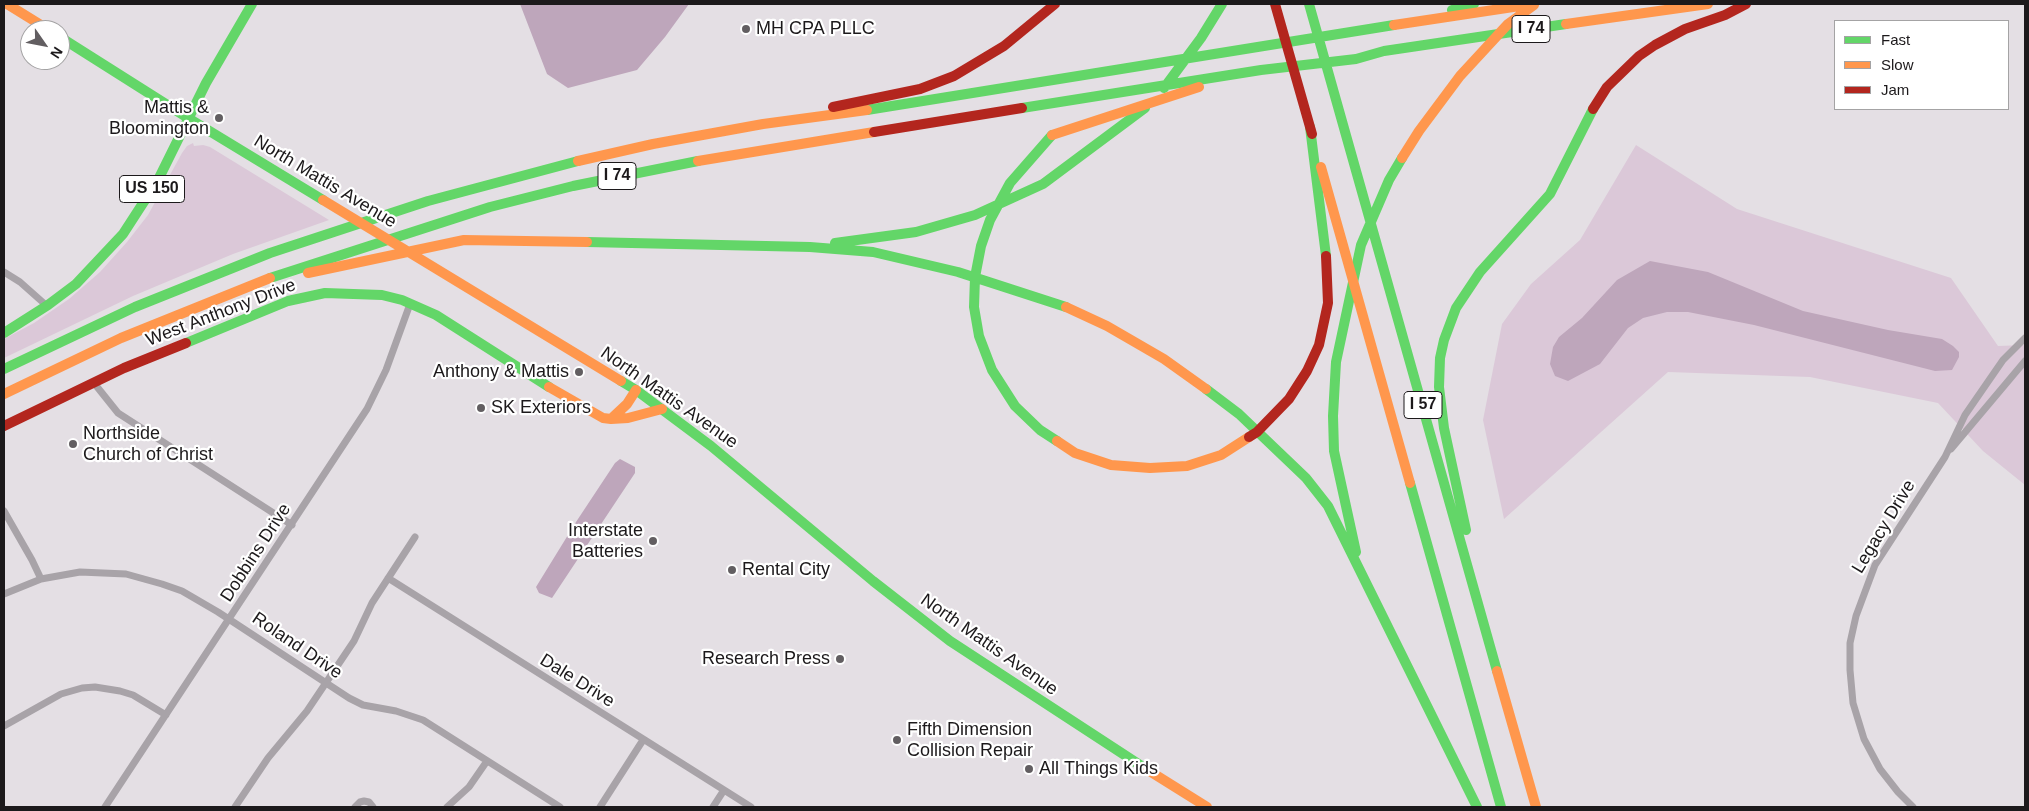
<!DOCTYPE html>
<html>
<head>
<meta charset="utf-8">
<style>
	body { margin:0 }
	#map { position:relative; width:2029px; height:811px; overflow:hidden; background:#e4dfe4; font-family:Helvetica,sans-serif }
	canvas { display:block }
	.frame { position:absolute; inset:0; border:5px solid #1c191b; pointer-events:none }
	.legend { position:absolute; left:1834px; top:20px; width:175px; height:90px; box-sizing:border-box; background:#fff; border:1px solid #a4a3a4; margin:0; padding:6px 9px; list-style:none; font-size:15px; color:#1c191b }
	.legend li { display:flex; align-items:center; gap:10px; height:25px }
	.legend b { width:25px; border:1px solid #a4a3a4 }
	.north { position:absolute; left:20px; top:20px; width:50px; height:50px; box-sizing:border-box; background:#fff; border:1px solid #a4a3a4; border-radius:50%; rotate:123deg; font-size:14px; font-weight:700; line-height:20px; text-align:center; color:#1c191b }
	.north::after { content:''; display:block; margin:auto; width:18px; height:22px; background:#625e61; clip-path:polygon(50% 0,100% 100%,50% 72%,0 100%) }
</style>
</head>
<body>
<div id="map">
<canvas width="2029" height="811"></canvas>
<div class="frame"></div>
<ul class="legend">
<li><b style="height:6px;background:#63d668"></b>Fast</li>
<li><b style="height:6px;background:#ff974d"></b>Slow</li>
<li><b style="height:6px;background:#b3261e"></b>Jam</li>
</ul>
<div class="north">N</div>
</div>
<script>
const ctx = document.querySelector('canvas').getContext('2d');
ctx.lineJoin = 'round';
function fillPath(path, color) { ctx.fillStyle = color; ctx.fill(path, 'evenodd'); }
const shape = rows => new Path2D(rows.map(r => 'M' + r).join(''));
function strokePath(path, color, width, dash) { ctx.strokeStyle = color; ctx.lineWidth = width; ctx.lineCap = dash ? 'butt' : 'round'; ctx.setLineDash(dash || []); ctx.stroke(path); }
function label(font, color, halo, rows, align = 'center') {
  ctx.font = font + ' Helvetica,sans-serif'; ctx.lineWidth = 4.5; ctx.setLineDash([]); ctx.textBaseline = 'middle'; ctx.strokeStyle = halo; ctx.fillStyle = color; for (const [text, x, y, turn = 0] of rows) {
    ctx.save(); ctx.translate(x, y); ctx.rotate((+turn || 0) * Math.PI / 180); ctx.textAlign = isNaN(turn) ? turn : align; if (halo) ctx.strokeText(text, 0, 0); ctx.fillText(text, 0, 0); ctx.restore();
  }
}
const green = shape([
	[193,143,194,146,203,145,210,147,329,220,233,254,133,296,4,358,4,339,34,323,69,299,100,272,127,242,148,215,182,153,187,146],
	[1636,145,1737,209,1951,278,1998,346,2025,345,2025,485,1983,451,1938,403,1810,377,1668,372,1504,519,1483,420,1502,324,1531,284,1580,240]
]);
const water = shape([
	[520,4,689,4,665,37,637,70,568,88,547,74],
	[1650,261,1708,272,1803,311,1888,330,1942,339,1953,346,1959,352,1959,357,1952,370,1935,371,1754,325,1688,312,1667,312,1643,318,1628,328,1600,364,1568,381,1555,376,1550,364,1553,347,1559,337,1582,318,1617,280],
	[620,459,635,467,635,473,552,598,539,593,536,587,576,522,615,463]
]);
const street = shape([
	[4,272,20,282,47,306],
	[94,383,118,413,292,525],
	[1951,449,2025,361],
	[4,511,32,560,41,579],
	[388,578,751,807],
	[4,594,41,579,80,572,126,574,162,584,182,591,218,612,349,698,363,705,396,711,423,720,560,807],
	[4,726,61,694,82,688,95,687,120,691,133,695,166,715],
	[105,807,367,409,386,370,410,304],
	[235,807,268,758,307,711,354,641,372,603,415,537],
	[355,807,360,802,364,801,369,802,373,807],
	[447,807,469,787,487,761],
	[600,807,643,740],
	[713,807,724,790],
	[1913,807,1898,792,1880,769,1864,739,1853,703,1850,670,1850,643,1856,616,1875,565,1945,457,1965,415,2003,360,2025,338]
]);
const fast = shape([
	[1309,4,1497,671],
	[1452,10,1474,4],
	[60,37,188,118,323,200],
	[1164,88,1201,38,1222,4],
	[1022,108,1261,70,1356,59,1384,51,1566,24],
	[867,110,1394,25],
	[1310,127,1326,256],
	[1052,135,1010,183,990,220,981,246,975,277,974,307,979,336,992,370,1015,406,1040,430,1057,441],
	[587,242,810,247,873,252,958,272,1066,307],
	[835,243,916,232,975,215,1043,184,1145,108],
	[270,278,490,207,573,186,698,161],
	[4,333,48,305,76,284,123,234,158,180,206,83,252,4],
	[186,343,288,301,325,293,382,295,402,300,436,315,549,387],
	[4,369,135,307,270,253,428,201,578,161],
	[621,381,636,390,711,446,873,581,950,641,1143,767],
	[1206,389,1239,414,1306,478,1328,506,1477,807],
	[1410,483,1501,807],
	[1466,530,1444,428,1439,387,1440,358,1444,340,1456,308,1480,272,1550,194,1593,109],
	[1356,552,1334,451,1333,416,1336,362,1361,245,1389,180,1402,158]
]);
const slow = shape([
	[7,4,49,30],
	[1566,24,1708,4],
	[1394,25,1533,4],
	[1052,135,1199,87],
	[1402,158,1419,131,1460,76,1508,24,1534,5],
	[578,161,653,144,763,124,867,110],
	[698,161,874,132],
	[1321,167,1410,483],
	[323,200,621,381],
	[308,273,464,240,587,242],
	[1066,307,1107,326,1164,359,1206,389],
	[549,387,603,418,611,419,627,404,636,390],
	[4,394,121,338,270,278],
	[611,419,628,418,662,409],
	[1057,441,1075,453,1111,465,1150,468,1187,466,1221,455,1249,437],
	[1497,671,1536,807],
	[1143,767,1207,807]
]);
const jam = shape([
	[1275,4,1312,134],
	[833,107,920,89,954,76,1004,46,1055,4],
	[1593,109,1607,87,1639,56,1655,45,1685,29,1725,15,1746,4],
	[874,132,1022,108],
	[4,426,124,368,186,343],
	[1249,437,1257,432,1289,399,1307,371,1319,345,1328,303,1326,256]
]);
const markers = [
	[746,29,5,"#625e61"],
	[219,118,5,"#625e61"],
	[579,372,5,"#625e61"],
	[481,408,5,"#625e61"],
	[73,444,5,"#625e61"],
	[653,541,5,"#625e61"],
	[732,570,5,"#625e61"],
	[840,659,5,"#625e61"],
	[897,740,5,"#625e61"],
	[1029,769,5,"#625e61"]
];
const shields = [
	[1531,29,38],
	[617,176,38],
	[152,189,65],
	[1423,405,38]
];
const shieldNames = [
	["I 74",1531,29],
	["I 74",617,176],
	["US 150",152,189],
	["I 57",1423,405]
];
const poiNames = [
	["MH CPA PLLC",756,29],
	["Mattis &",209,108,"right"],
	["Bloomington",209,129,"right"],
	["Anthony & Mattis",569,372,"right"],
	["SK Exteriors",491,408],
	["Northside",83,434],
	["Church of Christ",83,455],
	["Interstate",643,531,"right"],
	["Batteries",643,552,"right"],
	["Rental City",742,570],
	["Research Press",830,659,"right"],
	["Fifth Dimension",907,730],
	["Collision Repair",907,751],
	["All Things Kids",1039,769]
];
const streetNames = [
	["North Mattis Avenue",325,182,31],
	["West Anthony Drive",221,313,-21],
	["North Mattis Avenue",669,398,35],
	["Legacy Drive",1884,527,-59],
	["Dobbins Drive",256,553,-57],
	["North Mattis Avenue",989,645,35],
	["Roland Drive",297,646,34],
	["Dale Drive",577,681,32]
];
fillPath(green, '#dbc8d8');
fillPath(water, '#bea6bb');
strokePath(street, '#a8a3a8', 7);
strokePath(fast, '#63d668', 10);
strokePath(slow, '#ff974d', 10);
strokePath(jam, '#b3261e', 10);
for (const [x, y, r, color] of markers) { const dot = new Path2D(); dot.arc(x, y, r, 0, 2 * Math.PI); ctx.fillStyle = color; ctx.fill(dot); strokePath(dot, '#fff', 2); }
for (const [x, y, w] of shields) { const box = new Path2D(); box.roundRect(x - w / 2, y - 13.5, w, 27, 4); ctx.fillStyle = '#fff'; ctx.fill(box); strokePath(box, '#1c191b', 1); }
label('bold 16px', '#1c191b', null, shieldNames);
label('18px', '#1c191b', '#fff', poiNames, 'left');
label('18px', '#1c191b', '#fff', streetNames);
</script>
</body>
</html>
